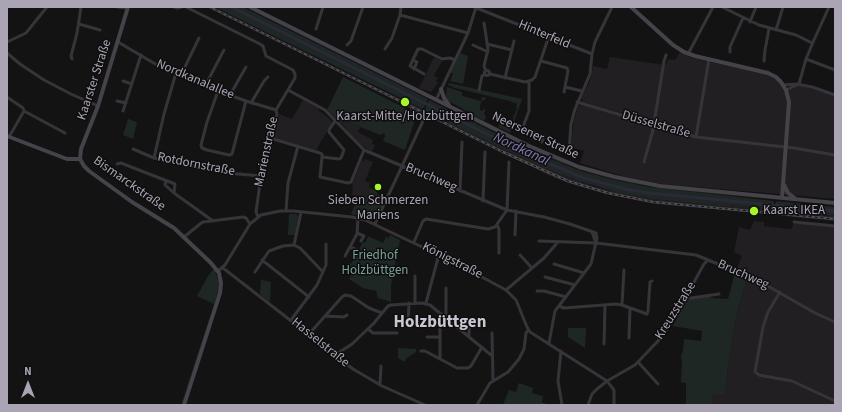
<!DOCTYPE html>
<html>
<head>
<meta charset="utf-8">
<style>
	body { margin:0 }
	#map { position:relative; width:842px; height:412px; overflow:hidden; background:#141314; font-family:"Source Sans 3",sans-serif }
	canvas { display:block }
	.frame { position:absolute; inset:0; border:8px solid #aba4b5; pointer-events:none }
	.north { position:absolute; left:8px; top:364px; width:40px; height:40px; -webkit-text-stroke:3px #0f0e0f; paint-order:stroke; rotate:0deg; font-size:11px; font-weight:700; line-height:16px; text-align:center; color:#aba4b5 }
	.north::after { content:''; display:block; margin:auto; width:14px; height:18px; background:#aba4b5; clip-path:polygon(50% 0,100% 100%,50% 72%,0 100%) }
</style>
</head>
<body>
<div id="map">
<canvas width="842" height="412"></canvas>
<div class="frame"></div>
<div class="north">N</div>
</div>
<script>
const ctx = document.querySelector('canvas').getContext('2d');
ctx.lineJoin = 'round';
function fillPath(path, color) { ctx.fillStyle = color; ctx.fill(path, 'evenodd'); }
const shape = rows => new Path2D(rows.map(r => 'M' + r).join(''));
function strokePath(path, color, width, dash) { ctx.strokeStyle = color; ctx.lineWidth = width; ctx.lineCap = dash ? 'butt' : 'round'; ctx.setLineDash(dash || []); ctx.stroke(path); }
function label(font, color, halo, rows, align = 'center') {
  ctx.font = font + ' "Source Sans 3",sans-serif'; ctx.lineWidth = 3; ctx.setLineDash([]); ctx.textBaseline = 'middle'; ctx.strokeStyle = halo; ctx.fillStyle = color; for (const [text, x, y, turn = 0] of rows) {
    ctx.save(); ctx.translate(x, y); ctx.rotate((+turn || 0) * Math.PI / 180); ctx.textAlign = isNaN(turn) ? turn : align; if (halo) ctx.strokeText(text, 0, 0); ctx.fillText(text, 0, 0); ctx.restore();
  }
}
const built = shape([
	[680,52,689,57,710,62,768,74,776,77,786,91,799,85,835,96,835,199,663,184,622,176,580,163,584,151,572,147,571,144,574,121,578,106,582,105,633,119,633,116,583,102,581,97,590,81,593,66,607,69,610,57,665,65,669,59,675,60],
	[434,57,442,61,434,76,438,78,436,81,438,83,431,92,419,88],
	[372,86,423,109,424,111,537,165,595,187,631,195,653,199,728,207,729,205,775,209,775,211,835,216,835,221,651,203,607,194,577,186,552,177,422,113,420,112,419,114,410,110,410,108,371,88],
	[303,100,318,108,319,111,331,120,332,123,316,150,272,137,279,114,292,119],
	[344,120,361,127,358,132,373,140,372,144,375,145,372,152,361,145,353,137,342,124],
	[365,159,373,162,365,181,370,183,369,187,371,188,366,198,352,195,353,185,352,184,362,160,364,161],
	[754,221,764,222,764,226,791,229,794,223,835,227,835,405,713,405,712,396,725,395,728,367,736,317,747,278,735,273,742,256,734,252,739,227,750,230]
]);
const green = shape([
	[215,7,230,7,243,13,244,12,234,7,243,7,428,99,423,109],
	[460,53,468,56,463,84,450,81,453,74,451,72],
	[343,77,417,114,405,150,383,141,385,136,384,133,380,135,344,120,342,124,327,110],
	[449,83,522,99,510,133,498,127,500,124,505,127,511,126,514,117,512,116,514,116,517,108,515,107,517,106,516,102,514,103,510,101,455,88,448,85],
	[447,87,462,92,462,96,481,101,482,97,486,98,484,101,482,100,480,105,480,110,482,111,484,109,486,110,484,113,486,117,484,121,447,100,446,95],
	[430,99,527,147,578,168,614,179,650,186,774,200,670,189,632,183,598,175,560,162,527,148],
	[429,100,527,149,578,170,614,180,650,187,774,201,773,209,729,205,729,207,653,199,620,193,579,181,537,165,424,111],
	[128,119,137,122,133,139,123,135],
	[371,188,377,192,377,194,386,198,375,219,372,220,351,214,358,197,366,198],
	[776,201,835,207,835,216,775,211],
	[289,214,296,214,298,216,295,235,288,235],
	[390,235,400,240,391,285,391,302,378,298,376,291,363,288,349,279,355,270,347,266,348,263,351,264,363,242,365,243,368,236,383,243,386,237,389,238],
	[214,269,219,282,218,292,182,405,181,405,214,304,197,296,208,276],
	[735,273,747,278,736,317,728,367,725,395,712,396,713,405,686,405,686,383,681,382,682,362,681,356,683,350,684,339,701,341,702,331,673,326,686,300,711,296,711,298,728,299],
	[261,280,271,282,270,302,260,294],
	[568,328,586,328,585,348,568,337],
	[398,348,416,349,416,352,407,358,404,362,398,358],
	[519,383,533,388,532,393,543,396,542,403,545,403,545,405,503,405,509,390,516,392]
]);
const canal = shape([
	[232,7,533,157,584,178,625,189,648,193,835,211]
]);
const street = shape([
	[117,7,127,8],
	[174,7,177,8,182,7],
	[186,7,260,44,263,46,266,56,293,70,295,74,295,78,276,110],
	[474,7,592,54],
	[722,7,759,25,796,35,812,43],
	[400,15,468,33],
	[750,22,756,7],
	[484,23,488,49,484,66,486,71],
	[79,24,100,30],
	[316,29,323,7],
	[776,30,783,7],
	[7,42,26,33,47,7],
	[118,42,157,65,205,86,246,101,276,110],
	[487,44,512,50],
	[347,45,351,41,363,7],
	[473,45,488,52],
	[385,49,392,38,400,15,401,7],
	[730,52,730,47,743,18],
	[7,53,20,64,44,80,71,94,98,106],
	[688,54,713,7],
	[72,59,71,56,77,33,81,7],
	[806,59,835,70],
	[413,60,417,62,414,69],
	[541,61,567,68,568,71,564,92],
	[764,61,765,50,769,29],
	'484.5 73a2.5 2.5 0 1 1 5 0a2.5 2.5 0 1 1-5 0Z',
	[424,74,410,66,418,49,422,49,442,59,450,58,455,60],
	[490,74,525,82,532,80,535,77,549,36],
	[181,75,199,38],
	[505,78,514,41],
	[123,81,132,84],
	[529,82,529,111,523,127,524,128,540,135,544,136,542,142,538,140,540,135],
	[799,84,806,59,814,40,829,7],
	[783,85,797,84,812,87,835,95],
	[205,86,224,50],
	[565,87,582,91],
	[288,90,325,110,364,150,507,210,544,217,570,224,596,233,597,238,591,264,555,311,549,343],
	[479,90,482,76,485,74],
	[786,90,799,84],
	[218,91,207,122,201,145,202,148,207,150,229,155,232,154,246,101],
	[230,95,246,67],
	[7,97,23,108,24,111],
	[436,100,468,33,476,7],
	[117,101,126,103],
	[577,102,696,137,794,148,835,155],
	[251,103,264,81,268,77],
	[123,111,141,55],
	[9,137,24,111,65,133],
	[696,137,709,59],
	[270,138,320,153,322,154,322,157,339,159,341,158,344,150,329,132,329,130,335,121],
	[133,149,154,158,167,161,227,173,261,176],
	[569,151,571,124,575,109,590,74,592,54,595,42,612,7],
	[322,157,320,177,348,183,351,182,364,150],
	[154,158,164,114,176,73],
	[644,162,653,130,664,61,666,55],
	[117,164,121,163,175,184,174,193,213,221],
	[166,181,165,185,174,193],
	[460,191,462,142],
	[483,201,485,152],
	[286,211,288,183,298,146],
	[258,217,256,212,261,176,277,114,276,110],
	[794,222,835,226],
	[375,224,423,121],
	[497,225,499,229,499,253],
	[592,232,596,243],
	[357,233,364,236,361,241],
	[515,235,516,211],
	[184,237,200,224,203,222,243,217,246,218,250,224],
	[539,241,596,243,696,255,759,281,815,313,835,322],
	[414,242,423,221,426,219,488,229,495,227,507,210,509,162],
	[294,245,301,212],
	[350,247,357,250],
	[520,255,532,268],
	[345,256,357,234,358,218],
	[262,260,309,297],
	[554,264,584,273],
	[223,268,353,369,382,386,425,405],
	[218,271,225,265,250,224,261,215,280,211,293,211,352,217,365,220,456,263,506,290,516,300,527,327,530,332,607,381,614,390,614,405],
	[255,272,269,251,283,246,294,245,300,248,323,272],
	[415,276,415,303],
	[545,277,575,285],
	[446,288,446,317],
	[506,290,544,258,558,242],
	[537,291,544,291,566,297],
	[780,292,768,312,763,327,755,372,759,375,792,381,835,401],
	[686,298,691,298,719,294],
	[426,303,439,254],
	[622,305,624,270],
	[559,306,564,308,616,304,622,305,647,314,648,311,650,282,652,281],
	[325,316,344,317,347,315],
	[291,320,317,285,326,265,326,244],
	[426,324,440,324],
	[408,325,409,303],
	[368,329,373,333,397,333],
	[492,333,493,380],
	[309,334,342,297,345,295,351,296,369,308,382,313],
	[469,335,469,319],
	[427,337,440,337],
	[629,338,630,308],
	[604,344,605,305],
	[421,351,425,351,457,368,468,368,471,366,482,347],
	[561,351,558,381,562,405],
	[335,355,352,344,374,323,388,306,391,305,422,303,430,305,491,355],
	[440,359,440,313],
	[638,362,658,384],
	[380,384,381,366],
	[477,405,490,383,508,372,519,359,524,349,526,333,528,330],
	[588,405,592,394,597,389,607,381,635,365,658,341,672,322,704,264,708,260]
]);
const secondary = shape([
	[128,7,98,106,81,149,80,159,84,166,89,171,132,202,174,228,211,263,219,273,221,283,220,293,184,405],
	[250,7,529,146,579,167,615,177,660,186,835,203],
	[631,7,673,45,684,52,695,56,768,73,776,77,781,82,786,90,789,102,782,198],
	[441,89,444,98,449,105],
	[7,136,67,159,80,159],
	[784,185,788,193,796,199]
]);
const rail = shape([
	[210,7,503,152,568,181,608,193,653,202,835,219]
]);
const markers = [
	[405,102,5,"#a4f629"],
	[378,187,4,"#a4f629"],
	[754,211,5,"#a4f629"]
];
const streetNames = [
	["Hinterfeld",544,35,23],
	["Kaarster Straße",95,80,-72],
	["Nordkanalallee",195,80,23],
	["Düsselstraße",656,125,16],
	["Neersener Straße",535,136,25],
	["Marienstraße",267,152,-78],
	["Rotdornstraße",196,165,11],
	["Bruchweg",431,178,23],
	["Bismarckstraße",129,184,35],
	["Königstraße",452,261,27],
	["Bruchweg",743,275,24],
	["Kreuzstraße",676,311,-58],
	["Hasselstraße",320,343,39]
];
const poiNames = [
	["Kaarst-Mitte/Holzbüttgen",405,117],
	["Sieben Schmerzen",378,201],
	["Mariens",378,216],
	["Kaarst IKEA",763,211,"left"]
];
const parkNames = [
	["Friedhof",375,256],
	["Holzbüttgen",375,271]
];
const waterNames = [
	["Nordkanal",521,150,25]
];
const districtNames = [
	["Holzbüttgen",440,323]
];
fillPath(built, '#211f21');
fillPath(green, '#1f2725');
strokePath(canal, '#2b2938', 3);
strokePath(street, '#373439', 3);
strokePath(secondary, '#454249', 4);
strokePath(rail, '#504c54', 2.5);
strokePath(rail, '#0f0e0f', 1, [3]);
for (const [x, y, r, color] of markers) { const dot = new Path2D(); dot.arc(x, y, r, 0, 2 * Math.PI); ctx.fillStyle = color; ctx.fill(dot); strokePath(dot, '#0f0e0f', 1.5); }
label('13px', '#aba4b5', '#0f0e0f', streetNames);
label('13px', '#aba4b5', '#0f0e0f', poiNames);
label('13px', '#7aa199', '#0f0e0f', parkNames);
label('italic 14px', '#8579b2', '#0f0e0f', waterNames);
label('bold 17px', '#cbc5d1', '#0f0e0f', districtNames);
</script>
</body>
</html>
